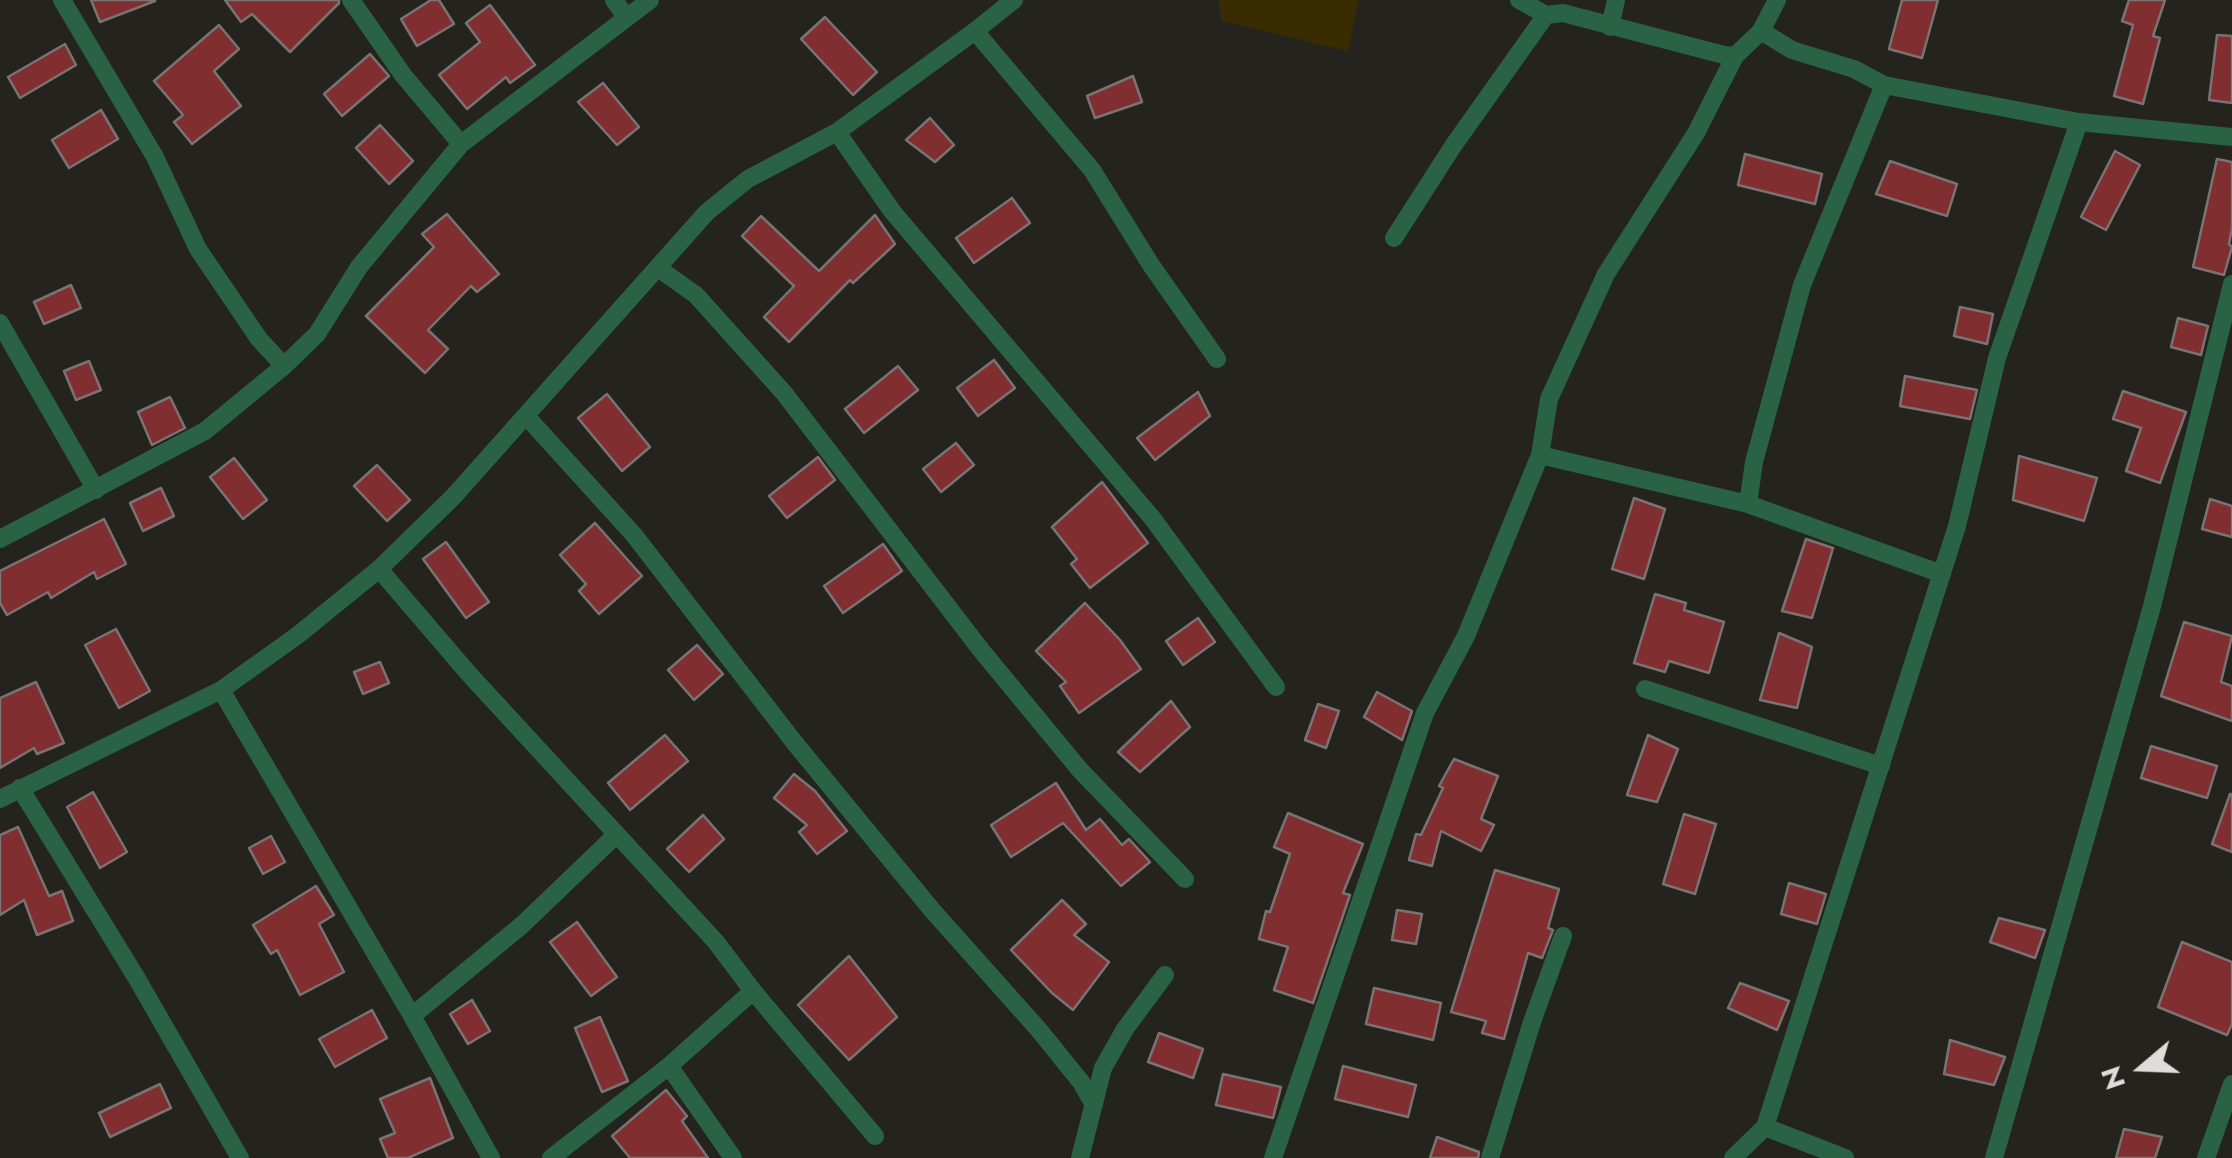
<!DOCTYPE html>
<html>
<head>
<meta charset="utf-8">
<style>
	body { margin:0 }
	#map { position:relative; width:2232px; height:1158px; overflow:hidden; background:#24231e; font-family:Jost,sans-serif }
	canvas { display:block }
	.north { position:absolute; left:2092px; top:1018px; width:100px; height:100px; -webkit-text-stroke:8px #24231e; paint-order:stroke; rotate:251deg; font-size:28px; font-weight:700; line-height:40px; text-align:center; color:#deddda }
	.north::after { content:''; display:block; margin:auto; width:35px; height:45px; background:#deddda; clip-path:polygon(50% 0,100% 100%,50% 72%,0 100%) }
</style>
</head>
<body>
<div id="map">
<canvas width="2232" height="1158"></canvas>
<div class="north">N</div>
</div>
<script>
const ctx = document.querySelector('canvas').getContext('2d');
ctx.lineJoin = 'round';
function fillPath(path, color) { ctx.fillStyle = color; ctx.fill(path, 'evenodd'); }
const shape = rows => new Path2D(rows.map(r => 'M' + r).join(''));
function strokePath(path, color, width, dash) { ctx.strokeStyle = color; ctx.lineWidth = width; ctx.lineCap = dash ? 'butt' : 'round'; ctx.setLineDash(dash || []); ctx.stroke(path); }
const green = shape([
	[1218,0,1359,0,1348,51,1222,21]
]);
const building = shape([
	[91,0,155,0,155,1,100,22,91,0],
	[225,0,339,0,339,3,290,52,252,14,241,22,225,0],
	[431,0,439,0,454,24,417,46,401,19,431,0],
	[1902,0,1938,0,1922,58,1889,49,1902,0],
	[2129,0,2165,0,2153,36,2160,38,2143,104,2114,96,2133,25,2122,21,2129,0],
	[490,5,535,65,510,83,506,77,467,109,439,75,480,42,466,23,490,5],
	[825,17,877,72,853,95,801,39,825,17],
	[219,25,239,49,214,71,241,106,192,144,174,122,183,115,154,81,219,25],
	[2217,35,2232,36,2232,103,2209,100,2217,35],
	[65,44,76,65,20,98,8,77,65,44],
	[370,54,389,76,342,116,324,94,370,54],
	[1133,76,1142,102,1095,118,1087,96,1133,76],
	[603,83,639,127,617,145,578,102,603,83],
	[101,110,118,139,69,168,52,140,101,110],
	[930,118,954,145,935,162,906,140,930,118],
	[380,125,413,161,389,184,356,148,380,125],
	[2115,151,2140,165,2106,230,2081,217,2115,151],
	[1745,154,1822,174,1815,204,1738,185,1745,154],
	[2217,159,2232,162,2232,228,2229,244,2232,247,2224,275,2193,267,2217,159],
	[1890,161,1957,184,1947,216,1876,194,1890,161],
	[1012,198,1030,223,974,263,956,238,1012,198],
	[447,214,499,274,477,292,471,286,428,330,448,349,425,373,366,316,434,247,422,234,447,214],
	[875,215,895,244,853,283,850,280,789,342,764,317,794,286,742,236,761,216,819,271,875,215],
	[71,285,81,308,44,324,34,302,71,285],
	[1960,307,1993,314,1987,344,1954,336,1960,307],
	[2178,318,2208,326,2201,355,2171,347,2178,318],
	[994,360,1015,388,978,416,957,388,994,360],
	[89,361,101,390,76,400,64,371,89,361],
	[898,366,918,390,864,433,845,409,898,366],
	[1905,376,1977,390,1970,419,1900,406,1905,376],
	[2123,391,2186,412,2160,483,2126,471,2141,428,2113,419,2123,391],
	[1198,392,1210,416,1155,460,1137,438,1198,392],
	[607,394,650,447,622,471,578,418,607,394],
	[170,397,185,428,152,445,138,412,170,397],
	[956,443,974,465,941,492,923,469,956,443],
	[2019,456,2097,478,2084,521,2013,500,2019,456],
	[818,457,835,480,787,518,769,496,818,457],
	[234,458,267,500,243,519,210,477,234,458],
	[377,465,410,500,387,521,354,486,377,465],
	[1102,482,1148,543,1090,588,1071,564,1077,559,1052,527,1102,482],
	[161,488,174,516,143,531,130,503,161,488],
	[1634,498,1665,509,1644,579,1612,569,1634,498],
	[2210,499,2232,506,2232,537,2202,529,2210,499],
	[104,519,126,564,97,579,94,572,51,598,48,592,7,615,0,603,0,571,104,519],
	[595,523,642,576,599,614,579,591,586,584,560,555,595,523],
	[1806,539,1833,548,1812,618,1782,611,1806,539],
	[446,542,489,602,466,618,423,559,446,542],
	[883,544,902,571,843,613,824,586,883,544],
	[1655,594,1686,603,1684,610,1724,622,1709,673,1669,661,1665,672,1634,663,1655,594],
	[1085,603,1120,640,1141,669,1079,713,1060,686,1066,682,1036,651,1085,603],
	[1198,618,1215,642,1183,665,1166,641,1198,618],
	[2184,622,2232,636,2221,682,2232,686,2232,721,2161,696,2184,622],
	[116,629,150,691,119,708,85,645,116,629],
	[1779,633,1812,647,1797,708,1760,700,1779,633],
	[697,645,723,674,694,700,668,670,697,645],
	[380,662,389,683,363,694,354,672,380,662],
	[36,682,64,743,37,754,34,748,0,768,0,698,36,682],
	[1377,692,1412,711,1402,740,1364,717,1377,692],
	[1171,701,1190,727,1140,772,1118,752,1171,701],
	[1318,704,1339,711,1326,748,1305,740,1318,704],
	[665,735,688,761,630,810,608,783,665,735],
	[1648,735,1678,749,1657,802,1627,795,1648,735],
	[2151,746,2217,766,2207,798,2141,778,2151,746],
	[1454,759,1498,776,1481,819,1494,825,1481,851,1441,831,1432,866,1409,860,1416,834,1421,835,1443,788,1439,786,1454,759],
	[794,774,815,791,847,831,817,854,799,832,807,825,774,798,794,774],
	[1056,783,1086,830,1100,819,1122,845,1129,839,1150,862,1121,886,1063,823,1011,857,991,825,1056,783],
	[93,792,127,852,100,868,67,807,93,792],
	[2230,794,2232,794,2232,852,2212,844,2230,794],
	[1288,813,1363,844,1343,893,1350,895,1313,1003,1274,990,1288,947,1259,939,1266,911,1270,912,1290,854,1274,847,1288,813],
	[1684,814,1716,824,1695,894,1663,884,1684,814],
	[703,815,724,839,689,872,667,849,703,815],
	[18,827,49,896,62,891,73,921,37,935,24,900,0,915,0,835,18,827],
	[271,836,285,862,263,874,249,848,271,836],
	[1495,870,1559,889,1548,928,1553,930,1542,958,1528,953,1504,1039,1482,1033,1486,1021,1451,1012,1495,870],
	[1789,883,1826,894,1817,924,1781,914,1789,883],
	[316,886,334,915,319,924,344,972,300,995,277,950,271,954,253,925,316,886],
	[1062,900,1086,924,1074,935,1109,962,1073,1010,1052,993,1011,950,1062,900],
	[1397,910,1422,914,1416,944,1392,940,1397,910],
	[1999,918,2045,930,2035,958,1990,942,1999,918],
	[577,922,617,977,591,996,550,942,577,922],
	[2182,942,2232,962,2232,1024,2227,1035,2158,1007,2182,942],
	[849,956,897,1017,849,1060,798,1005,849,956],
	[1740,983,1789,1001,1777,1030,1728,1008,1740,983],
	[1374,988,1441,1003,1433,1040,1366,1024,1374,988],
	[472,1000,490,1031,468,1044,450,1014,472,1000],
	[372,1010,387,1038,335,1067,319,1039,372,1010],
	[600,1017,628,1081,602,1092,575,1028,600,1017],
	[1159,1033,1203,1049,1193,1078,1148,1062,1159,1033],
	[1950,1040,2005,1057,1994,1085,1944,1074,1950,1040],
	[1343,1066,1416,1085,1408,1117,1335,1099,1343,1066],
	[1223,1074,1281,1087,1273,1118,1216,1105,1223,1074],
	[430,1078,453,1138,408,1158,388,1158,380,1139,395,1133,380,1099,430,1078],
	[160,1084,171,1108,110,1137,99,1113,160,1084],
	[666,1090,687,1116,682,1121,708,1158,630,1158,612,1136,666,1090],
	[2124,1129,2162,1137,2155,1158,2116,1158,2124,1129],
	[1437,1137,1479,1152,1478,1158,1430,1158,1437,1137]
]);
const street = shape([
	[62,0,155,157,198,249,259,339,284,366],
	[351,0,403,75,461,144],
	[614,0,626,17],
	[1519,0,1546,15],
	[1777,0,1761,31,1792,50,1854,69,1884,85,2079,122,2232,137],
	[1610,27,1616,0],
	[975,31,1014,0],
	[837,132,892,211,1153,519,1276,687],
	[1394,238,1453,146,1546,15,1563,13,1724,55,1735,56,1761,31],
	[658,268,696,295,784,393,981,650,1080,770,1185,879],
	[0,323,96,490],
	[527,417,634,535,794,742,932,910,1039,1030,1081,1082,1094,1105],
	[1540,455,1748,504,1942,574],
	[1748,504,1754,462,1802,285,1884,85],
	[0,539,205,431,284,366,317,334,359,267,461,144,650,0],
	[379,569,469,674,716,942,753,991,875,1136],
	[1645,689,1881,766],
	[221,690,412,1016,491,1158],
	[20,788,136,977,240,1158],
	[0,799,221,690,298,635,379,569,453,497,707,212,748,179,837,132,975,31,1092,170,1151,265,1217,359],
	[412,1016,522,925,615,836],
	[669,1066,733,1158],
	[1765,1127,1845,1158],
	[551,1158,669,1066,753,991],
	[1080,1158,1103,1068,1125,1029,1165,975],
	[1273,1158,1425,713,1466,636,1540,455,1549,399,1606,274,1696,133,1735,56],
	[1490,1158,1532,1022,1563,936],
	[1733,1158,1765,1127,1957,526,1997,358,2079,122],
	[1994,1158,2151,610,2232,284],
	[2206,1158,2232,1084]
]);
fillPath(green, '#392c00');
fillPath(building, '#802e30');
strokePath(building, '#7a7373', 2.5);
strokePath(street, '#2a6245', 18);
</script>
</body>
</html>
